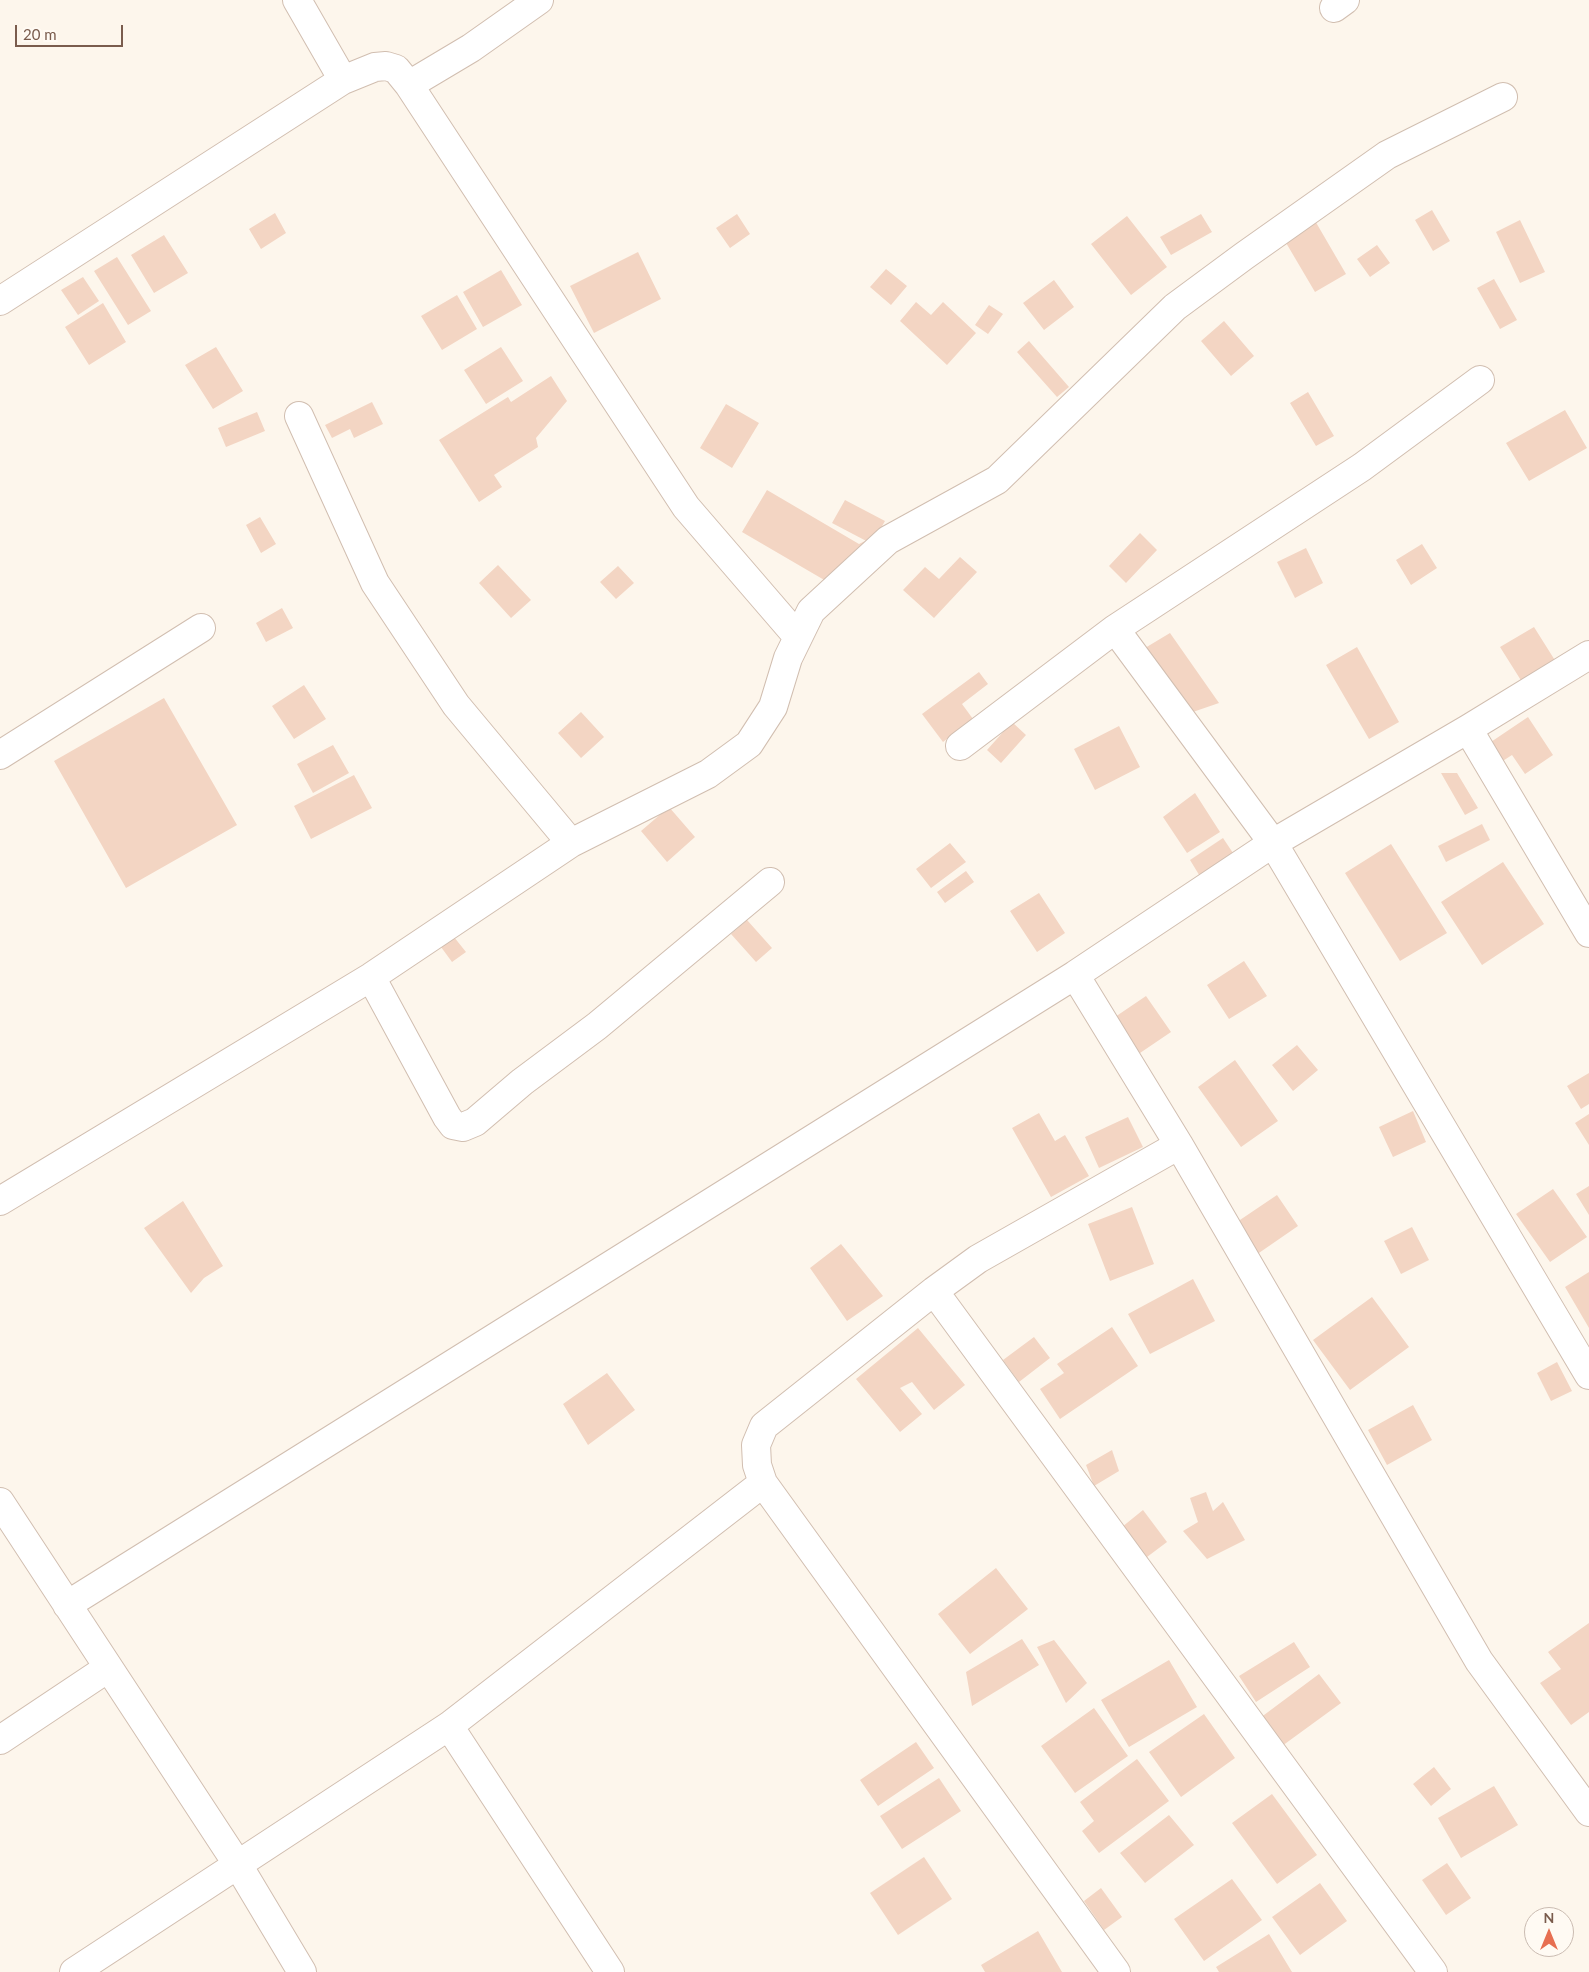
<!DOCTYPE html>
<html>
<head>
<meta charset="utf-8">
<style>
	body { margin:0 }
	#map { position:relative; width:1589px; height:1972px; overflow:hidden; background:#fdf6ec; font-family:Lato,sans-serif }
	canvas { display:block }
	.north { position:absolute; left:1524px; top:1907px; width:50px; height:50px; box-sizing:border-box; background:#fffaf3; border:1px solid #cabbb1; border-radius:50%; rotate:0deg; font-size:14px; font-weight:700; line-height:20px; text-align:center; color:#7a5c4d }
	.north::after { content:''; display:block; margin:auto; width:18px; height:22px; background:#e76f51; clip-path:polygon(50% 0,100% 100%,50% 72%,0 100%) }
	.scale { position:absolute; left:15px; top:25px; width:108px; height:22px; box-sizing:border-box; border:2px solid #7a5c4d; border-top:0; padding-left:6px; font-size:15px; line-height:18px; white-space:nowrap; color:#7a5c4d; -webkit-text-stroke:4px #fffaf3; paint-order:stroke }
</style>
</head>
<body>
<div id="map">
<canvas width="1589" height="1972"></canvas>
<div class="north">N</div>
<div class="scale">20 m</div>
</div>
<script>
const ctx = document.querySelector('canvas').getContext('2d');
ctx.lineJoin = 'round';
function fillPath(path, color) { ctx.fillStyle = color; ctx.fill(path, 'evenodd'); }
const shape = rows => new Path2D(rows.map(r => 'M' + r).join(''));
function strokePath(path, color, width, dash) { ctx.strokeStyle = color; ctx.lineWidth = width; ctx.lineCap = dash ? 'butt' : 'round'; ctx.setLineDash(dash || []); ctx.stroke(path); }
const building = shape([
	[1432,210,1450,241,1433,251,1415,220],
	[275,213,286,233,261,249,249,229],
	[737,214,750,234,730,248,716,228],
	[1201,214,1212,232,1171,255,1160,237],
	[1127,216,1167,267,1131,295,1091,244],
	[1314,219,1346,274,1315,292,1282,236],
	[1520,220,1545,272,1520,283,1496,232],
	[164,235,188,273,154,293,131,255],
	[1377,245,1390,263,1370,277,1357,259],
	[638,252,661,299,594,333,570,286],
	[117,257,151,311,128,325,94,271],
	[886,269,907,286,891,305,870,287],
	[501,270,522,305,483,327,463,292],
	[83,277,99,301,78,315,61,290],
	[1494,279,1517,320,1500,329,1477,288],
	[1054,280,1074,307,1044,330,1023,303],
	[457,295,477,329,442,350,421,316],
	[916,302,931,315,943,302,976,333,947,365,900,321],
	[103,303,126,342,89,365,65,327],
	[989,305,1003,314,988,334,975,325],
	[1224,321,1254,356,1231,376,1201,341],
	[1029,341,1069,387,1057,397,1017,352],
	[216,347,243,391,213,409,185,365],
	[501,347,523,381,486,404,464,370],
	[551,376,567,401,536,438,538,447,494,475,502,487,479,502,439,440,508,397,511,402],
	[1308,392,1334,436,1316,446,1290,403],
	[372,402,383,424,354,438,350,429,332,438,325,425],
	[726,404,759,423,732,468,700,448],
	[1565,410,1587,448,1529,481,1506,443],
	[257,412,265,431,226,447,218,428],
	[767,490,859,544,865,541,838,588,742,532],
	[845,500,885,521,872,544,832,523],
	[260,517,276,544,261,553,246,525],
	[1140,533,1157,550,1126,583,1109,566],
	[1422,544,1437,568,1411,585,1396,560],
	[1306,548,1323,583,1295,598,1277,562],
	[960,557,977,572,934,618,903,590,925,567,939,579],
	[498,565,531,600,511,618,479,583],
	[618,566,634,583,616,599,600,582],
	[282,608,293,628,266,642,256,623],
	[1534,627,1556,662,1522,682,1500,647],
	[1170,633,1219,703,1187,714,1140,651],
	[1357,647,1399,722,1369,739,1326,665],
	[979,672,988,684,962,704,973,719,943,742,922,714],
	[304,685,326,719,294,739,272,706],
	[164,698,237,825,126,888,54,761],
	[581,712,604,737,581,758,558,733],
	[1528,717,1553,755,1525,774,1512,755,1498,764,1485,746],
	[1012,722,1026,735,1001,763,987,750],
	[1119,726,1140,767,1095,790,1074,749],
	[333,745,349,773,313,793,297,764],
	[1441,773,1457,773,1478,808,1465,815],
	[354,775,372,808,311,839,294,806],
	[1195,793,1220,832,1187,853,1163,817],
	[669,807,695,837,667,862,641,831],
	[1482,824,1490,840,1446,862,1438,846],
	[1223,838,1235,856,1201,878,1190,860],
	[950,843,966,862,931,888,916,869],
	[1391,844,1447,933,1400,961,1345,873],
	[1503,862,1544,924,1482,965,1441,902],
	[966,871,974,882,945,903,937,892],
	[1039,893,1065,933,1037,952,1010,911],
	[747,920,772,948,756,962,731,934],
	[454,937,466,952,452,962,441,947],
	[1244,961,1267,996,1229,1019,1207,985],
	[1146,996,1171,1032,1140,1053,1115,1017],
	[1297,1045,1318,1070,1293,1091,1272,1065],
	[1235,1060,1278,1121,1241,1147,1198,1087],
	[1589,1073,1589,1104,1581,1109,1567,1086],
	[1413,1111,1426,1142,1393,1157,1379,1127],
	[1039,1113,1055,1141,1065,1135,1089,1176,1051,1197,1012,1128],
	[1589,1114,1589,1145,1575,1123],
	[1128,1117,1143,1147,1099,1168,1085,1137],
	[1589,1186,1589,1215,1576,1194],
	[1553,1189,1587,1237,1550,1262,1516,1214],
	[1277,1195,1298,1226,1256,1255,1234,1224],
	[183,1201,223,1266,204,1278,191,1293,144,1228],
	[1132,1207,1154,1264,1110,1281,1088,1224],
	[1412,1227,1429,1260,1401,1274,1384,1241],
	[841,1244,883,1296,847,1321,810,1268],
	[1589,1272,1589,1328,1565,1287],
	[1193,1279,1215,1321,1150,1354,1128,1314],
	[1372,1297,1409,1347,1350,1390,1313,1340],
	[1112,1327,1138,1366,1060,1419,1040,1389,1064,1373,1057,1364],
	[918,1328,965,1385,934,1410,912,1382,900,1388,922,1414,900,1432,856,1379],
	[1034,1337,1050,1358,1019,1382,1003,1360],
	[1557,1362,1572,1391,1551,1401,1537,1373],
	[607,1373,635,1410,588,1445,563,1404],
	[1413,1405,1432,1440,1387,1465,1368,1430],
	[1112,1450,1119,1471,1094,1486,1086,1465],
	[1206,1492,1213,1511,1223,1502,1245,1540,1207,1559,1183,1531,1198,1522,1190,1498],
	[1143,1510,1167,1542,1143,1560,1122,1527],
	[996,1568,1028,1609,970,1654,938,1614],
	[1589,1623,1589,1712,1571,1725,1540,1683,1561,1669,1548,1652],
	[1022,1639,1039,1665,972,1706,966,1672],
	[1054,1640,1087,1683,1066,1703,1037,1647],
	[1294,1642,1310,1667,1256,1702,1239,1676],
	[1169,1660,1197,1707,1129,1747,1101,1700],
	[1319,1674,1341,1703,1282,1746,1260,1718],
	[1094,1708,1128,1756,1075,1793,1041,1746],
	[1204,1714,1235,1758,1181,1797,1149,1752],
	[916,1742,934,1768,878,1806,860,1780],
	[1137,1759,1169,1801,1099,1853,1082,1831,1094,1821,1080,1802],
	[1434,1767,1451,1789,1431,1806,1413,1784],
	[939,1778,961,1811,902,1849,880,1816],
	[1494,1786,1518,1825,1461,1858,1438,1818],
	[1272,1794,1317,1855,1277,1884,1232,1823],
	[1169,1815,1194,1845,1145,1883,1120,1853],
	[924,1857,952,1899,898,1935,870,1893],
	[1447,1863,1471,1898,1446,1915,1422,1880],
	[1232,1879,1262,1920,1204,1961,1174,1919],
	[1320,1883,1347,1921,1300,1955,1272,1917],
	[1101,1888,1122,1917,1104,1930,1084,1901],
	[1038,1931,1062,1972,985,1972,981,1965],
	[1269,1934,1292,1972,1219,1972,1216,1967]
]);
const minor = shape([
	[297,0,343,80],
	[1334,8,1345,0],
	[409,85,471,48,539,0],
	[0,301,343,80,375,67,386,66,396,69,409,85,686,507,798,637],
	[299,416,375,583,456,705,571,843],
	[1115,629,1273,843,1589,1375],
	[1468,729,1589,933],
	[960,746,1115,629,1362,467,1480,380],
	[0,755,201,628],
	[1075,975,1179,1145,1479,1661,1589,1812],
	[371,977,447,1117,453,1125,463,1127,475,1122,522,1082,597,1026,770,882],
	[0,1201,371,977,571,843,708,774,749,744,773,707,788,658,811,611,888,540,997,480,1175,307,1244,256,1387,155,1503,97],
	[934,1291,1433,1972],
	[0,1502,238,1865,302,1972],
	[67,1605,1075,975,1273,843,1468,729,1589,655],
	[449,1726,610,1972],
	[0,1740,108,1668],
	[74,1972,449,1726,763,1483],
	[1116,1972,763,1483,757,1465,756,1445,764,1426,934,1291,978,1259,1179,1145]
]);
fillPath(building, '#f3d5c3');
strokePath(minor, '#d1beb0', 30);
strokePath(minor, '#fff', 28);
</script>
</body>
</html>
